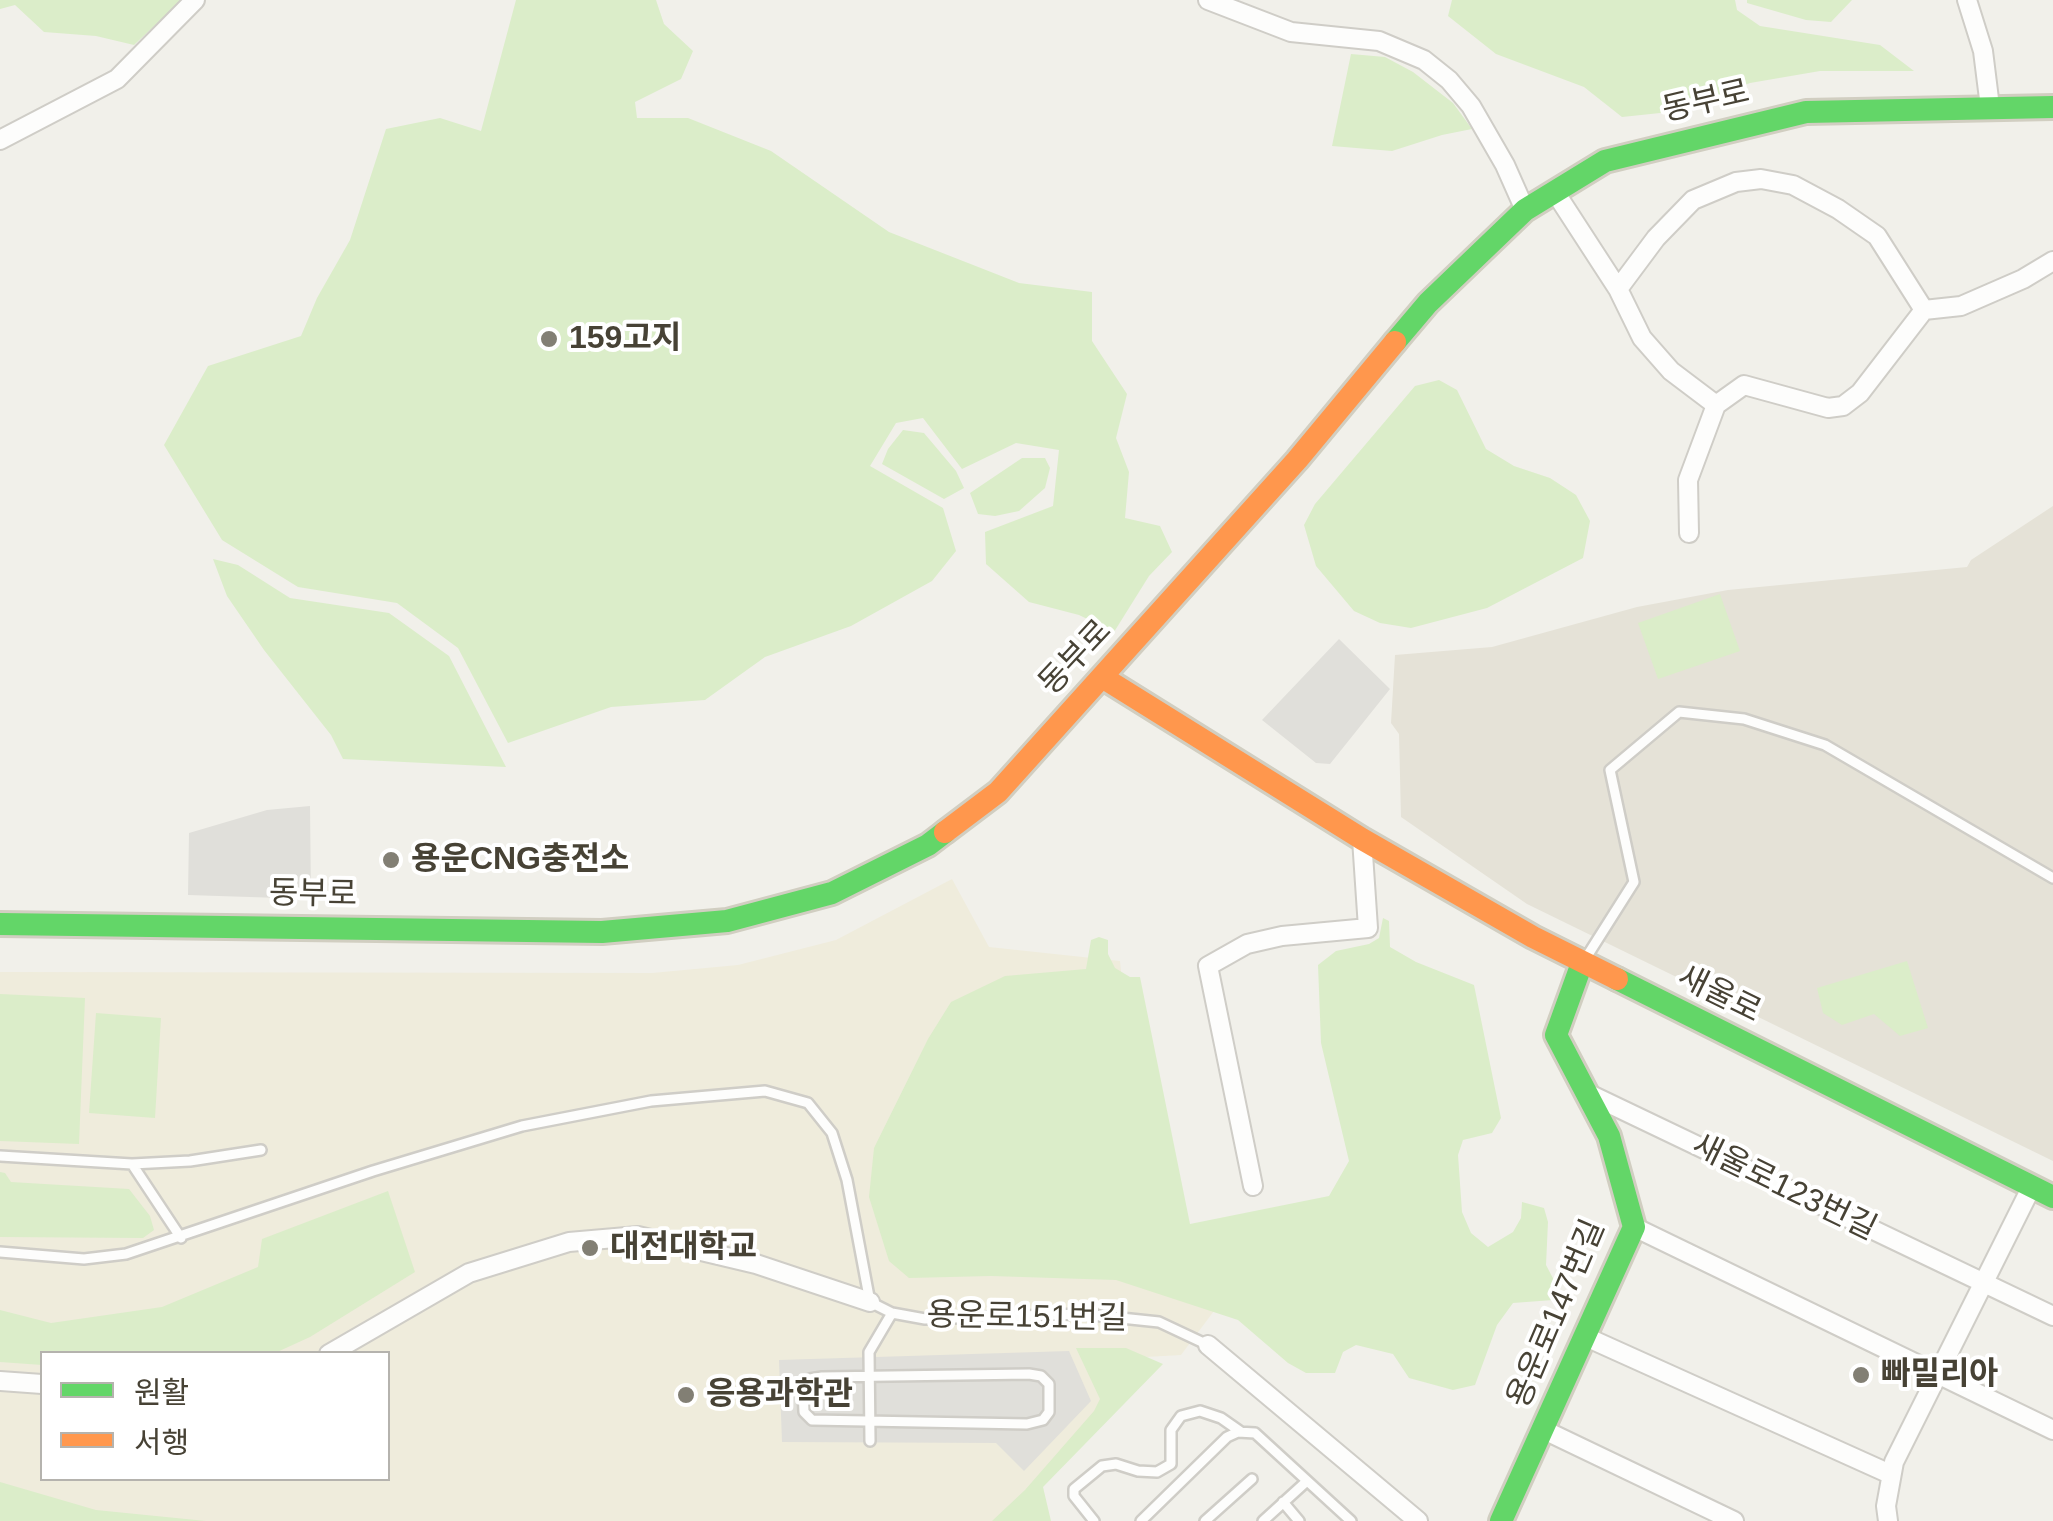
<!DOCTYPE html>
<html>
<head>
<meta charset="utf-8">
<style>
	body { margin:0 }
	#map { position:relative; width:2053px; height:1521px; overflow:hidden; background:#f1f0ea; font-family:Arial,"Noto Sans KR",sans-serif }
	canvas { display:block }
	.legend { position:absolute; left:40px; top:1351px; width:350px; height:130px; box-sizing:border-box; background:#fff; border:2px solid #b5b3ae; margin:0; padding:12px 18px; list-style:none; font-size:30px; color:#474235 }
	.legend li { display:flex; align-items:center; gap:20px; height:50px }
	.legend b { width:50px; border:2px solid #b5b3ae }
</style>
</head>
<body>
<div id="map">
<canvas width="2053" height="1521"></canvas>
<ul class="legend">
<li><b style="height:12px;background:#63d668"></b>원활</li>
<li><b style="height:12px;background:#ff974d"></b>서행</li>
</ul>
</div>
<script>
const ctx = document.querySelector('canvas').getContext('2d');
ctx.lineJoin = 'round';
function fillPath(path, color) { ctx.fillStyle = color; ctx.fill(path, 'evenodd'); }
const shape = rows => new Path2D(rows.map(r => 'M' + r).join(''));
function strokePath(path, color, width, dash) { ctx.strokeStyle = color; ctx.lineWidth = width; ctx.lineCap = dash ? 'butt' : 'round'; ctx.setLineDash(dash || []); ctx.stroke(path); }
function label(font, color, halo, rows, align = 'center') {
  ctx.font = font + ' Arial,"Noto Sans KR",sans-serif'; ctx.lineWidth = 8; ctx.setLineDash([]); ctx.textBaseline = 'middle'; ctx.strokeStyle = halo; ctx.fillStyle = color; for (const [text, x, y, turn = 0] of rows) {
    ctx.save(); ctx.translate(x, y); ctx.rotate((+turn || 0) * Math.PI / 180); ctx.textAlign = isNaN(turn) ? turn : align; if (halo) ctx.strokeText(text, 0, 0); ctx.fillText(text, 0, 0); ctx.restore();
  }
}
const residential = shape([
	[2053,506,2053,1161,1527,904,1401,817,1399,734,1391,723,1395,655,1492,647,1637,607,1728,590,1967,567,1971,560]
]);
const education = shape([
	[952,879,989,947,1120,961,1143,1190,1217,1307,1181,1355,1145,1357,1002,1521,0,1521,0,972,652,973,738,965,836,940],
	[42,1354,388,1354,388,1478,42,1478]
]);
const green = shape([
	[0,0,182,0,134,45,96,36,44,32,15,5,0,9],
	[516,0,656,0,664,24,693,51,681,79,635,102,637,118,688,118,771,151,889,232,1019,283,1092,292,1092,341,1127,394,1116,438,1129,472,1125,518,1160,526,1172,552,1149,576,1114,632,1079,615,1029,602,986,564,985,532,1053,506,1059,450,1016,443,962,469,923,418,896,423,870,466,943,508,956,551,932,581,851,626,765,657,705,700,611,707,508,743,458,648,397,603,298,587,222,540,164,445,208,366,301,336,317,298,350,240,386,129,440,118,481,131],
	[1452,0,1735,0,1737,10,1760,26,1880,45,1914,71,1820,71,1750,83,1679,111,1622,117,1584,87,1496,54,1448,16],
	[1747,0,1852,0,1831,22,1806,20,1747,3],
	[1351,54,1385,57,1413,72,1453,103,1472,129,1442,135,1392,151,1332,146],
	[1439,380,1457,390,1486,449,1514,466,1550,478,1576,495,1590,521,1583,558,1487,608,1411,628,1380,623,1354,611,1316,566,1304,525,1315,504,1415,386],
	[903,430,924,433,956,471,964,488,944,499,882,464,888,449],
	[1022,458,1045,458,1050,468,1045,488,1019,511,995,516,978,514,970,493],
	[213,559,238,565,290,598,389,613,449,656,506,767,343,759,331,735,264,650,227,596],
	[1720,594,1740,651,1658,679,1638,623],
	[1383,918,1389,921,1390,947,1416,962,1474,985,1501,1118,1492,1133,1463,1140,1458,1155,1462,1212,1471,1233,1488,1247,1513,1232,1521,1218,1522,1202,1544,1208,1548,1222,1546,1265,1556,1284,1553,1300,1513,1303,1497,1325,1475,1385,1453,1390,1409,1378,1393,1354,1356,1345,1343,1352,1335,1373,1306,1373,1288,1363,1238,1320,1116,1280,991,1276,909,1278,889,1261,869,1197,874,1148,928,1039,951,1002,1005,976,1086,969,1091,940,1099,937,1108,940,1108,954,1115,968,1130,977,1140,977,1190,1224,1329,1196,1349,1161,1321,1043,1318,965,1336,951,1369,944,1379,938],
	[1907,961,1928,1028,1900,1036,1874,1014,1842,1025,1823,1013,1817,988],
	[0,994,85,998,79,1144,0,1141],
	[96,1013,161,1018,155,1118,89,1113],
	[0,1172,5,1173,11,1182,129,1189,150,1216,154,1230,143,1238,0,1237],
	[388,1191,415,1272,310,1337,275,1353,42,1354,42,1365,0,1362,0,1310,51,1323,162,1307,258,1267,262,1239],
	[1076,1348,1126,1348,1163,1364,1043,1487,1051,1521,992,1521,1025,1490,1094,1411,1100,1399],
	[0,1482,96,1510,206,1521,0,1521]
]);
const parking = shape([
	[1339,639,1390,689,1330,764,1316,763,1262,720],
	[310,806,311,899,188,895,189,833,267,810],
	[1069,1351,1091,1401,1024,1471,996,1443,782,1442,779,1360]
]);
const lane = shape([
	[1584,961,1634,882,1610,770,1679,712,1744,719,1825,745,2053,878],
	[0,1156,132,1164,181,1238],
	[132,1164,190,1161,261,1150],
	[0,1252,84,1259,126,1254,373,1171,522,1126,651,1101,765,1091,808,1103,832,1133,847,1180,870,1302,892,1313,925,1319,1083,1314,1159,1322,1208,1345],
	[1029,1374,1041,1376,1049,1384,1049,1412,1043,1420,1027,1424,812,1420,804,1412,803,1390,810,1379,822,1377,1029,1374],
	[870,1441,869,1352,892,1313],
	[1283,1502,1299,1521],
	[1094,1521,1074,1496,1074,1489,1102,1466,1116,1464,1138,1471,1157,1472,1171,1464,1171,1430,1181,1416,1200,1411,1221,1418,1241,1432],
	[1141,1521,1227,1437,1238,1432,1255,1433,1351,1521],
	[1205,1521,1252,1479],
	[1263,1521,1307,1481]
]);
const street = shape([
	[1208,0,1291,32,1379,41,1424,60,1449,80,1471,106,1505,165,1525,210],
	[1967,0,1983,51,1990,107],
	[0,140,117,79,195,0],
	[1555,192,1618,289,1642,338,1671,371,1716,405],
	[1618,289,1656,238,1693,200,1736,182,1761,179,1793,185,1838,209,1877,236,1924,310],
	[1689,533,1688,480,1716,405,1744,385,1828,408,1843,406,1860,393,1924,310,1961,306,2023,279,2053,261],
	[1585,1092,2053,1316],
	[1253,1186,1208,966,1247,944,1282,936,1368,928,1362,839],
	[1634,1227,2053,1430],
	[1586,1337,1890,1474],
	[1208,1345,1418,1521],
	[329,1354,469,1273,569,1242,638,1236,756,1264,870,1302],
	[0,1381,42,1384],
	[1544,1430,1734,1521],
	[1888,1521,1886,1506,1894,1462,2032,1186]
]);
const fast = shape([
	[1395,342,1428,303,1525,210,1605,161,1806,112,2053,107],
	[0,924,602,932,727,921,832,893,928,845,945,832],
	[1617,979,2053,1197],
	[1501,1521,1634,1227,1609,1136,1556,1035,1582,963]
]);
const slow = shape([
	[1102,677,1362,839,1533,937,1617,979],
	[945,832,998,792,1297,460,1395,342]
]);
const markers = [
	[549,339,10,"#827f74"],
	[391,860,10,"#827f74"],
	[590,1248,10,"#827f74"],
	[1861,1375,10,"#827f74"],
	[686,1395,10,"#827f74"]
];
const streetNames = [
	["동부로",1706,102,-13],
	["동부로",1076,658,-47],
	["동부로",313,895,1],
	["새울로",1719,995,26],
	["새울로123번길",1784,1188,26],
	["용운로147번길",1557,1314,-67],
	["용운로151번길",1027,1318,1]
];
const poiNames = [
	["159고지",569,339],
	["용운CNG충전소",411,860],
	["대전대학교",610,1248],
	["빠밀리아",1881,1375],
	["응용과학관",706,1395]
];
fillPath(residential, '#e5e2d7');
fillPath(education, '#efecdc');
fillPath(green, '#dbedc9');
fillPath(parking, '#e0dfda');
strokePath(lane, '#cfcdc7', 14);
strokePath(street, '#cfcdc7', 22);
strokePath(fast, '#d1cec1', 28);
strokePath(slow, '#d1cec1', 28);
strokePath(lane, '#fdfdfc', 9);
strokePath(street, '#fdfdfc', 18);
strokePath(fast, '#63d668', 22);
strokePath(slow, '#ff974d', 22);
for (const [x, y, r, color] of markers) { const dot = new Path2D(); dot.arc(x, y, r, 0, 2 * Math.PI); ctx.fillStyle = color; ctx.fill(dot); strokePath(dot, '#fff', 4); }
label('32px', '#474235', '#fff', streetNames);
label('bold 32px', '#474235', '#fff', poiNames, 'left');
</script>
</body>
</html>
